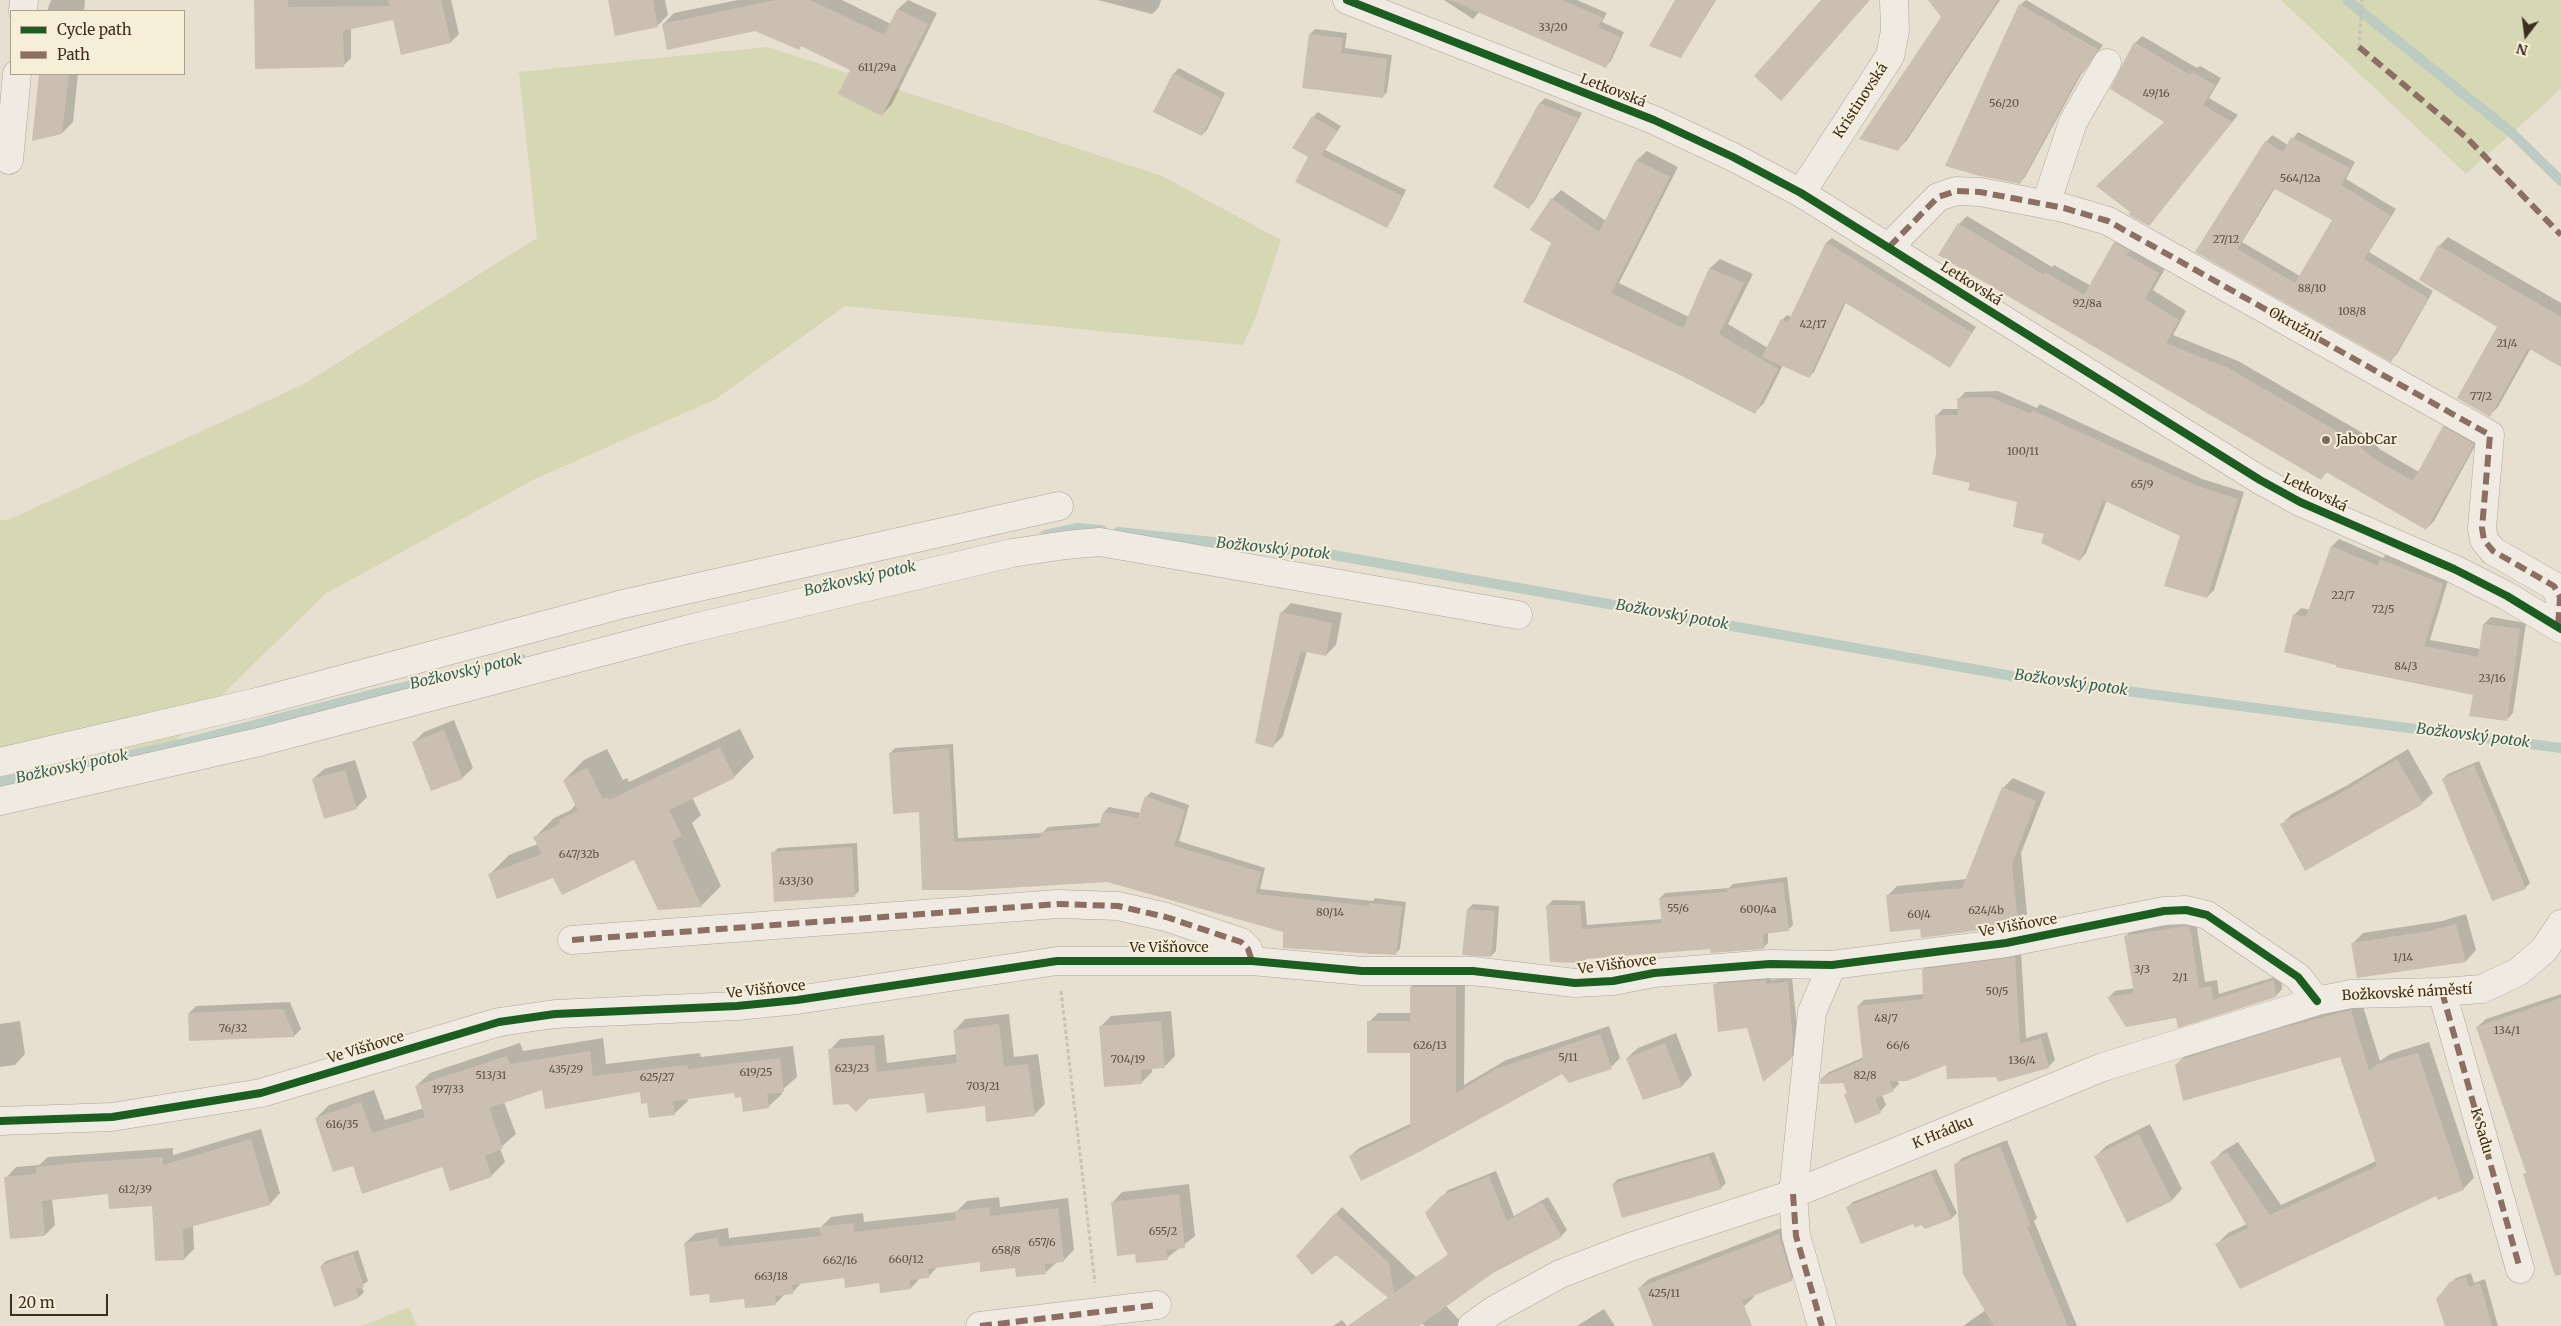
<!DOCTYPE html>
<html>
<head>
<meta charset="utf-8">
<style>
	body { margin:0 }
	#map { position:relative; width:2561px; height:1326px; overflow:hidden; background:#e7e0d1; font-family:Merriweather,serif }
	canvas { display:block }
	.legend { position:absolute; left:10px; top:10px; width:175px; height:65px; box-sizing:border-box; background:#f7eed8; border:1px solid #ada18e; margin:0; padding:6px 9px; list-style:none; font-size:15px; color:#3d2e20 }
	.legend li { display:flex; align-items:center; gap:10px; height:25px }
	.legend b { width:25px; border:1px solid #ada18e }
	.north { position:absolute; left:2501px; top:10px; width:50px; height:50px; -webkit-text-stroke:4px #f7eed8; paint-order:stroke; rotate:195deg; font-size:14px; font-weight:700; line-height:20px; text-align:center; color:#3d2e20 }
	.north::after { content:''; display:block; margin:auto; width:18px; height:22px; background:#3d2e20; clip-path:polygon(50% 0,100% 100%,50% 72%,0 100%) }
	.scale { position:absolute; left:10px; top:1294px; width:98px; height:22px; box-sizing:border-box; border:2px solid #3d2e20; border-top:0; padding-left:6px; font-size:15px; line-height:18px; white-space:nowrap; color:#3d2e20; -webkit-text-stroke:4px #f7eed8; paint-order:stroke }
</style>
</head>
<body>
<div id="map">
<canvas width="2561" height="1326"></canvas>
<ul class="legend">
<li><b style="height:6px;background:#1b5e20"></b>Cycle path</li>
<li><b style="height:6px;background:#8d6e63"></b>Path</li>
</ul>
<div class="north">N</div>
<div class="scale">20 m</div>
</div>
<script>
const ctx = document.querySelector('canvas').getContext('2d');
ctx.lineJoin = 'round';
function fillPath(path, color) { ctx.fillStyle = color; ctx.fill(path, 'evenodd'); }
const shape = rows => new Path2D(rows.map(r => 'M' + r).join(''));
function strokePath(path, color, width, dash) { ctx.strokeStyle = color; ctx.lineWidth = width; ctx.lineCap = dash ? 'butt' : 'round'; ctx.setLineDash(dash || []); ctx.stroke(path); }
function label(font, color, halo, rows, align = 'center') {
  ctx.font = font + ' Merriweather,serif'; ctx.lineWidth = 4; ctx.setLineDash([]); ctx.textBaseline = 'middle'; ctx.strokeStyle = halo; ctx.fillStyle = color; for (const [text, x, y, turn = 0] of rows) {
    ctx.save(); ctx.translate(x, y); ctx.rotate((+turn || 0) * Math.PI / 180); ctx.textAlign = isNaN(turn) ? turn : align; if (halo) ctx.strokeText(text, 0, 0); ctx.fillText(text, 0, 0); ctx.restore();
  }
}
const green = shape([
	[2281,0,2561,0,2561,89,2466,174],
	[768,47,1162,176,1281,240,1256,317,1243,345,845,306,716,399,535,479,325,594,169,747,0,755,0,520,8,520,304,384,537,238,519,72],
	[409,1307,417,1326,361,1326]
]);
const shadow = shape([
	[51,0,85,0,84,11,47,11],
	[255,0,451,0,459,34,451,42,402,53,394,18,351,28,351,58,343,66],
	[609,0,665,0,668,15,657,26],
	[738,0,842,0,891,24,898,9,908,0,937,13,892,104,882,115,852,69,803,45,799,48,755,30,663,24,674,13],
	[1098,0,1161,0,1159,7,1152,14],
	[1444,0,1577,0,1607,13,1602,22,1624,32,1611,61,1606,66,1480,11,1473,19],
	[1677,0,1716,0,1681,57],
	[1929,0,2000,0,1907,140,1897,150,1943,17],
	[2026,0,2103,45,2083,71,2025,177,2020,182,1947,165,2020,5],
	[1315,29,1347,33,1345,48,1392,55,1387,92,1382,97,1310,34],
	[2142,36,2197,68,2200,66,2221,78,2209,98,2238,115,2149,225,2166,122,2112,89,2135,43],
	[1179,68,1225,93,1207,130,1202,135,1155,111,1174,73],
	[41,74,78,74,73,122,62,133,34,140],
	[1545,98,1582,113,1534,202,1529,207,1540,103],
	[1318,112,1341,126,1325,150,1406,190,1391,221,1386,226,1310,156,1313,117],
	[2298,132,2355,162,2346,179,2396,209,2369,252,2433,291,2397,354,2391,360,2197,252,2266,142,2272,135,2288,145],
	[2275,188,2334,220,2300,276,2242,242],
	[1647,151,1678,167,1619,283,1689,317,1710,268,1720,259,1753,274,1728,324,1768,348,1782,320,1787,315,1792,317,1827,242,1832,238,1976,327,1950,366,1846,302,1814,372,1809,377,1783,365,1764,403,1755,412,1681,373,1552,242,1552,199,1561,190,1606,221,1637,160],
	[1967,216,2052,267,2054,265,2091,286,2115,243,2123,235,2167,265,2153,290,2186,311,2173,335,2238,361,2361,432,2381,450,2419,472,2444,427,2452,419,2481,435,2434,521,2426,529,2328,471,2321,478,1959,224],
	[2448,237,2561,303,2561,366,2531,348,2498,407,2490,415,2499,327,2439,246],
	[1998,391,2037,408,2040,404,2202,479,2244,492,2214,590,2207,597,2181,535,2107,500,2086,553,2080,560,2046,533,2018,501,1972,482,1938,455,1936,416,1943,409,1959,409,1959,399,1965,392],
	[2339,539,2383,558,2388,552,2449,577,2430,640,2481,649,2484,624,2491,617,2526,623,2513,713,2506,720,2474,694,2294,615,2301,608,2310,610,2332,546],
	[1291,603,1342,613,1336,645,1326,655,1307,651,1283,736,1273,746,1281,613],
	[454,720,473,768,462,778,414,742,424,732],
	[740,729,754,757,734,777,692,797,701,815,692,823,721,886,702,905,659,908,635,858,554,877,489,875,509,855,538,844,535,837,554,818,571,810,576,804,564,780,584,760,607,749,623,780,627,778,629,782],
	[953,744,958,838,1042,833,1048,827,1101,823,1104,812,1109,807,1141,813,1146,797,1151,792,1189,805,1179,841,1265,868,1260,889,1373,901,1375,898,1406,902,1400,949,1395,954,1375,954,1284,947,1284,931,1107,881,937,890,920,811,890,753,895,748],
	[2408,749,2433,793,2422,803,2281,825,2292,814,2346,786],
	[355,760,367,797,356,808,313,779,324,769],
	[2479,761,2530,883,2525,888,2443,779,2448,774],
	[2013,778,2045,792,2021,853,2027,914,2017,923,1922,928,1887,896,1897,886,1967,879,2003,788],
	[857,843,859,891,854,896,773,853,778,848],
	[1787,877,1793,925,1788,930,1768,932,1768,943,1763,948,1711,948,1588,957,1584,961,1548,905,1553,900,1585,901,1587,925,1663,919,1660,898,1665,893,1729,888,1733,884],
	[1473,904,1499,906,1496,951,1491,956,1468,909],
	[2466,914,2476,950,2466,961,2353,943,2363,933,2442,921],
	[2196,921,2205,982,2217,980,2219,994,2281,975,2282,989,2276,996,2177,1017,2109,997,2115,991,2135,988,2125,937,2132,930],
	[2021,951,2026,1038,2047,1032,2055,1060,2049,1066,1999,1081,1997,1075,1947,1063,1897,1080,1899,1084,1893,1090,1882,1095,1886,1105,1880,1112,1848,1092,1844,1082,1822,1078,1829,1072,1864,1057,1858,1006,1864,1000,1924,994,1923,970,1929,963],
	[1771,976,1771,980,1792,977,1798,1038,1796,1053,1790,1058,1748,1027,1715,985,1720,980],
	[1420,978,1465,978,1464,1085,1506,1060,1609,1026,1620,1058,1611,1067,1562,1073,1350,1156,1359,1148,1412,1123,1411,1052,1369,1022,1378,1013,1411,1013,1411,987],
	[2561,994,2561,1262,2524,1174,2527,1172,2477,1027,2486,1019],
	[2361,1000,2380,1061,2390,1054,2429,1042,2474,1178,2463,1189,2217,1244,2228,1233,2247,1224,2212,1162,2223,1151,2238,1142,2281,1205,2376,1161,2340,1056,2176,1065,2187,1054],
	[290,1002,301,1029,294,1036,189,1013,196,1006],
	[1171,1011,1175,1056,1164,1067,1152,1068,1152,1072,1141,1083,1100,1027,1111,1016],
	[1009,1014,1014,1057,1038,1054,1045,1104,1034,1115,925,1091,869,1098,830,1050,840,1039,884,1035,887,1063,958,1054,955,1030,965,1019],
	[20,1021,25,1054,15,1065,0,1067,0,1024],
	[1676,1033,1692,1075,1682,1086,1643,1099,1627,1058,1638,1048],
	[603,1038,606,1064,700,1053,701,1057,793,1046,797,1077,781,1091,782,1094,768,1107,735,1092,687,1098,688,1101,674,1114,648,1102,641,1091,543,1088,504,1102,516,1134,500,1148,505,1162,491,1176,443,1165,353,1164,316,1118,329,1105,374,1090,385,1120,424,1108,416,1086,430,1073,520,1043,523,1051],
	[2150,1124,2182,1189,2172,1200,2127,1222,2095,1157,2106,1146],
	[261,1129,280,1193,270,1204,193,1225,194,1249,184,1259,153,1205,109,1193,52,1199,55,1225,45,1235,6,1178,16,1167,39,1165,48,1157,173,1148,173,1155],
	[2007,1140,2037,1218,2034,1221,2077,1326,1963,1326,1986,1310,1955,1165,1962,1158],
	[1714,1152,1726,1183,1721,1188,1613,1184,1618,1179],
	[1936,1169,1957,1213,1952,1218,1925,1227,1922,1223,1848,1207,1853,1202],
	[1496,1171,1514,1216,1548,1197,1567,1230,1561,1236,1493,1272,1446,1306,1463,1324,1461,1326,1425,1326,1421,1323,1417,1326,1348,1326,1389,1297,1336,1254,1298,1257,1342,1207,1416,1277,1449,1254,1442,1197,1448,1190],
	[1189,1184,1195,1236,1167,1258,1136,1252,1112,1203,1122,1192],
	[999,1197,1000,1207,1068,1198,1074,1250,1063,1261,1057,1262,1046,1272,981,1261,938,1266,928,1277,921,1277,911,1288,845,1277,802,1282,792,1293,786,1293,775,1304,710,1293,685,1243,696,1233,728,1228,729,1238,821,1227,831,1217,863,1213,864,1222,956,1212,967,1201],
	[1789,1225,1801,1270,1791,1280,1754,1294,1754,1297,1744,1306,1696,1326,1654,1326,1639,1288,1649,1279],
	[358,1250,368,1281,361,1286,364,1292,359,1297,321,1266,326,1261],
	[2471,1273,2474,1283,2485,1279,2498,1326,2446,1326,2451,1283,2456,1278],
	[1604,1309,1615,1326,1577,1326],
	[1342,1320,1347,1326,1333,1326]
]);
const stream = shape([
	[2347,0,2512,133,2561,181],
	[1118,532,1328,554,2012,676,2561,748],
	[1045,535,1077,528,1102,530],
	[0,782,169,747,369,695,522,659]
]);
const building = shape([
	[254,0,288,0,288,7,390,6,388,0,441,0,451,43,401,55,393,20,343,31,344,67,255,69],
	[608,0,653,0,658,27,615,36],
	[775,0,810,0,884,35,897,9,928,24,882,116,838,94,850,70,801,46,799,50,755,31,667,50,662,24],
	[1450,0,1562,0,1603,18,1598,27,1620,37,1606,68],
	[1675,0,1715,0,1681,58,1649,46],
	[1821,0,1870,0,1781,101,1754,76],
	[1928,0,1998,0,1898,151,1859,139,1941,17],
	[2019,4,2099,50,2083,73,2081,71,2020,184,1980,176,1945,166],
	[1309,34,1343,38,1341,53,1387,59,1383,98,1302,88],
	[2134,42,2190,75,2192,72,2215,85,2203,105,2232,122,2149,226,2129,215,2130,212,2096,186,2164,122,2110,89],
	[1173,73,1221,98,1202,136,1153,112],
	[39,74,69,74,62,134,32,141],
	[1539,103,1578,118,1529,209,1493,187],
	[1312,116,1337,131,1321,155,1402,196,1387,228,1295,182,1308,157,1292,148],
	[2291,137,2350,168,2341,185,2391,216,2364,259,2428,298,2391,362,2195,252,2265,141,2283,152],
	[2273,188,2332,220,2295,283,2237,249],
	[1636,160,1670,177,1611,293,1683,328,1709,268,1744,283,1719,334,1778,369,1755,414,1680,375,1523,302,1551,243,1530,230,1551,198,1599,232],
	[1958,223,2044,275,2045,272,2084,295,2114,242,2130,251,2126,255,2159,273,2145,299,2179,320,2166,343,2230,369,2352,440,2373,458,2413,481,2443,426,2474,444,2473,447,2426,530,2326,472,2321,480,1938,255],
	[1826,242,1972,333,1950,368,1844,302,1809,378,1762,357,1781,319,1788,322],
	[2438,245,2561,317,2561,367,2528,348,2490,417,2457,398,2497,327,2419,280],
	[1990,397,2031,414,2032,410,2195,485,2238,499,2207,598,2164,586,2180,536,2103,500,2080,561,2041,543,2044,534,2013,527,2017,502,1968,490,1970,483,1932,474,1936,455,1935,415,1958,415,1957,398],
	[2331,546,2378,566,2380,559,2443,584,2424,646,2478,657,2483,624,2520,629,2507,721,2469,716,2473,695,2336,667,2336,665,2284,652,2293,614,2306,617],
	[1280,612,1332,623,1326,656,1301,651,1273,748,1255,743],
	[444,730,463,779,431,791,412,742],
	[720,747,735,778,669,810,682,836,672,841,702,907,658,910,634,860,562,895,553,878,497,899,488,874,542,854,533,837,560,824,559,820,578,811,563,780,587,768,603,799,607,797,609,800],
	[949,748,954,842,1040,838,1041,832,1099,827,1103,812,1138,818,1145,796,1185,810,1174,846,1261,872,1255,894,1369,906,1369,903,1402,906,1396,955,1283,948,1283,932,1107,882,973,890,922,890,919,812,893,814,889,753],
	[2397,759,2423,804,2305,871,2280,824,2334,797],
	[2474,765,2526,889,2492,901,2442,779],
	[345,770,357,809,324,819,312,779],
	[2002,787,2036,801,2012,864,2018,925,1921,938,1920,929,1890,932,1886,895,1962,888],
	[852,847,855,897,774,902,771,852],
	[1783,882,1789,931,1763,934,1764,949,1711,953,1710,949,1584,959,1584,963,1550,962,1546,905,1580,905,1582,929,1662,923,1659,898,1727,892,1727,889],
	[1467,909,1495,911,1491,957,1462,955],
	[2456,924,2466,962,2357,978,2351,943,2430,931],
	[2186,926,2190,927,2199,988,2211,986,2213,1000,2274,980,2276,997,2178,1028,2176,1018,2126,1027,2107,997,2134,993,2124,936],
	[2015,957,2020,1044,2041,1038,2049,1068,1998,1082,1996,1077,1947,1079,1946,1065,1907,1081,1889,1081,1894,1091,1875,1099,1881,1113,1855,1124,1844,1094,1847,1093,1843,1083,1820,1084,1821,1078,1863,1060,1857,1006,1923,999,1922,969],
	[1766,980,1766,984,1788,982,1793,1043,1791,1059,1763,1082,1747,1028,1718,1032,1713,984],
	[1410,987,1456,987,1456,1093,1496,1069,1600,1034,1612,1069,1569,1083,1562,1074,1419,1152,1361,1181,1349,1156,1410,1127,1410,1053,1367,1053,1367,1021,1410,1021],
	[2561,998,2561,1275,2555,1276,2523,1174,2526,1173,2476,1027],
	[283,1009,295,1037,189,1041,188,1013],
	[2351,1010,2369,1071,2378,1064,2418,1053,2464,1190,2438,1200,2436,1196,2240,1289,2215,1244,2248,1228,2210,1162,2227,1152,2270,1215,2377,1166,2340,1057,2183,1101,2175,1065,2183,1059,2278,1029],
	[1161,1021,1165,1068,1141,1070,1142,1084,1104,1087,1099,1026],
	[999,1024,1004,1067,1028,1064,1035,1116,986,1122,985,1106,927,1113,924,1093,869,1099,856,1112,848,1104,833,1105,828,1049,874,1045,877,1072,957,1063,953,1030],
	[1665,1043,1682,1087,1643,1100,1626,1058],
	[590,1051,593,1076,687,1065,688,1069,780,1058,784,1092,767,1094,769,1108,743,1112,741,1097,735,1098,734,1093,673,1101,675,1115,649,1118,647,1103,641,1104,640,1092,545,1109,542,1090,489,1108,503,1148,485,1156,492,1177,450,1191,442,1167,362,1194,353,1166,333,1172,315,1118,361,1102,372,1133,425,1117,415,1086,507,1056,510,1064],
	[2139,1134,2172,1201,2127,1223,2094,1156],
	[251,1139,270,1205,183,1229,184,1260,155,1261,152,1206,109,1209,108,1194,42,1201,45,1236,10,1239,4,1177,36,1174,36,1167,74,1163,163,1157,163,1165],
	[2000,1146,2031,1226,2027,1227,2068,1326,1994,1326,1963,1274,1954,1164],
	[1709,1156,1722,1189,1622,1218,1612,1184],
	[1931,1173,1952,1219,1925,1229,1921,1225,1915,1228,1913,1224,1861,1244,1846,1207],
	[1489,1176,1507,1221,1542,1202,1562,1237,1493,1273,1419,1326,1349,1326,1388,1298,1336,1255,1312,1275,1296,1256,1335,1213,1389,1263,1394,1293,1448,1255,1425,1213,1441,1196],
	[1179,1194,1185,1248,1166,1250,1168,1260,1136,1263,1135,1254,1117,1256,1111,1202],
	[989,1207,990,1216,1058,1208,1064,1262,1045,1264,1046,1274,1016,1277,1015,1268,980,1272,980,1262,928,1269,929,1278,910,1280,911,1289,880,1293,879,1283,845,1288,844,1278,792,1285,793,1294,775,1296,776,1305,760,1307,745,1308,744,1299,710,1303,709,1294,690,1296,684,1243,718,1238,719,1247,821,1236,819,1227,853,1223,854,1232,956,1220,955,1211],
	[1779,1234,1792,1281,1742,1300,1752,1326,1653,1326,1638,1288],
	[353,1254,364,1287,356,1289,359,1298,334,1307,320,1266],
	[2466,1277,2469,1287,2480,1283,2492,1326,2445,1326,2436,1299,2450,1282]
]);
const path = shape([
	[2359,47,2362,0],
	[1061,991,1095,1283]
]);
const minor = shape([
	[1347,0,1654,120,1733,157,1801,193,2260,480,2300,502,2454,569,2507,596,2561,629],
	[23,11,24,0],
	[9,160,17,74],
	[1801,193,1890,56,1895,31,1894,0],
	[2046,204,2073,122,2107,63],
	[1889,247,1938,197,1956,191,1980,192,2064,208,2108,221,2490,435,2482,528,2484,540,2493,551,2554,586,2560,597,2558,627],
	[0,762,261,701,623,604,1059,506],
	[0,801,259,742,689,629,1012,553,1066,545,1100,542,1518,615],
	[572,940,1058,904,1118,906,1166,917,1241,942,1248,949,1252,961],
	[2442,992,2520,1269],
	[0,1121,112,1117,261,1093,499,1022,555,1014,737,1006,797,1000,1057,961,1252,961,1362,971,1473,971,1575,983,1613,981,1654,973,1770,964,1832,965,2006,943,2164,911,2186,910,2207,915,2298,977,2317,1001],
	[980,1326,1157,1305],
	[1472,1326,1494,1310,1560,1274,1630,1247,1793,1194,2103,1067,2317,1001,2351,994,2442,992,2482,989,2518,972,2544,950,2561,924],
	[1822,1326,1796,1236,1793,1194,1812,1012,1832,965]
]);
const quiet = shape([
	[2359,47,2466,137,2561,235],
	[1889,247,1938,197,1956,191,1980,192,2064,208,2108,221,2490,435,2482,528,2484,540,2493,551,2554,586,2560,597,2558,627],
	[572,940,1058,904,1118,906,1166,917,1241,942,1248,949,1252,961],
	[2442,992,2520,1269],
	[1793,1194,1796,1236,1822,1326],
	[980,1326,1157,1305]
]);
const cycleway = shape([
	[1347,0,1654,120,1733,157,1801,193,2260,480,2300,502,2454,569,2507,596,2561,629],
	[0,1121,112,1117,261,1093,499,1022,555,1014,737,1006,797,1000,1057,961,1252,961,1362,971,1473,971,1575,983,1613,981,1654,973,1770,964,1832,965,2006,943,2164,911,2186,910,2207,915,2298,977,2317,1001]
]);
const markers = [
	[2326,440,5,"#786c5e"]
];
const numberNames = [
	["33/20",1553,28],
	["611/29a",877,68],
	["49/16",2156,94],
	["56/20",2004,104],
	["564/12a",2300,179],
	["27/12",2226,240],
	["88/10",2312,289],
	["92/8a",2087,304],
	["108/8",2352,312],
	["42/17",1813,325],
	["21/4",2507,344],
	["77/2",2481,397],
	["100/11",2023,452],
	["65/9",2142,485],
	["22/7",2343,596],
	["72/5",2383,610],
	["84/3",2406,667],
	["23/16",2492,679],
	["647/32b",579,855],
	["433/30",796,882],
	["55/6",1678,909],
	["600/4a",1758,910],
	["624/4b",1986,911],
	["80/14",1330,913],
	["60/4",1919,915],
	["1/14",2403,958],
	["3/3",2142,970],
	["2/1",2180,978],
	["50/5",1997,992],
	["48/7",1886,1019],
	["76/32",233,1029],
	["134/1",2507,1031],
	["626/13",1430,1046],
	["66/6",1898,1046],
	["5/11",1568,1058],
	["704/19",1128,1060],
	["136/4",2022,1061],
	["623/23",852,1069],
	["435/29",566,1070],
	["619/25",756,1073],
	["513/31",491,1076],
	["82/8",1865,1076],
	["625/27",657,1078],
	["703/21",983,1087],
	["197/33",448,1090],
	["616/35",342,1125],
	["612/39",135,1190],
	["655/2",1163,1232],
	["657/6",1042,1243],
	["658/8",1006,1251],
	["660/12",906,1260],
	["662/16",840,1261],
	["663/18",771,1277],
	["425/11",1664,1294]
];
const streetNames = [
	["Letkovská",1613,91,21],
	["Kristinovská",1861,101,-57],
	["Letkovská",1971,284,32],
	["Okružní",2294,325,29],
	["Letkovská",2315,493,26],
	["Ve Višňovce",2018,926,-10],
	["Ve Višňovce",1169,948],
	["Ve Višňovce",1617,965,-7],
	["Ve Višňovce",766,990,-6],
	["Božkovské náměstí",2407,993,-3],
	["Ve Višňovce",366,1048,-17],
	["K Sadu",2481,1131,74],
	["K Hrádku",1943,1133,-22]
];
const poiNames = [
	["JabobCar",2336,440]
];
const waterNames = [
	["Božkovský potok",1273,549,6],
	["Božkovský potok",860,579,-13],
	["Božkovský potok",1672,615,10],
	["Božkovský potok",466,672,-13],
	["Božkovský potok",2071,683,8],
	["Božkovský potok",2473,736,7],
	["Božkovský potok",72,767,-12]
];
fillPath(green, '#d6d7b3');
fillPath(shadow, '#0003');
strokePath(stream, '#bcccc2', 10);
fillPath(building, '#cbbfb2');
strokePath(minor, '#ada599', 29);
strokePath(path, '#c8c2b9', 3, [4, 2.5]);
strokePath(minor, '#efebe3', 28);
strokePath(quiet, '#8d6e63', 6, [12, 6]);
strokePath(cycleway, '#1b5e20', 8);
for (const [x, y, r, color] of markers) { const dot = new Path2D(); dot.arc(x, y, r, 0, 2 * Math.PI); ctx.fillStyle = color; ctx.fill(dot); strokePath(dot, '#f7eed8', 2); }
label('11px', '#605244', null, numberNames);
label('14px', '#3d2e20', '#f7eed8', streetNames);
label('14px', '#3d2e20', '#f7eed8', poiNames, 'left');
label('italic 15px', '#2f5d5a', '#f7eed8', waterNames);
</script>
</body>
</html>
